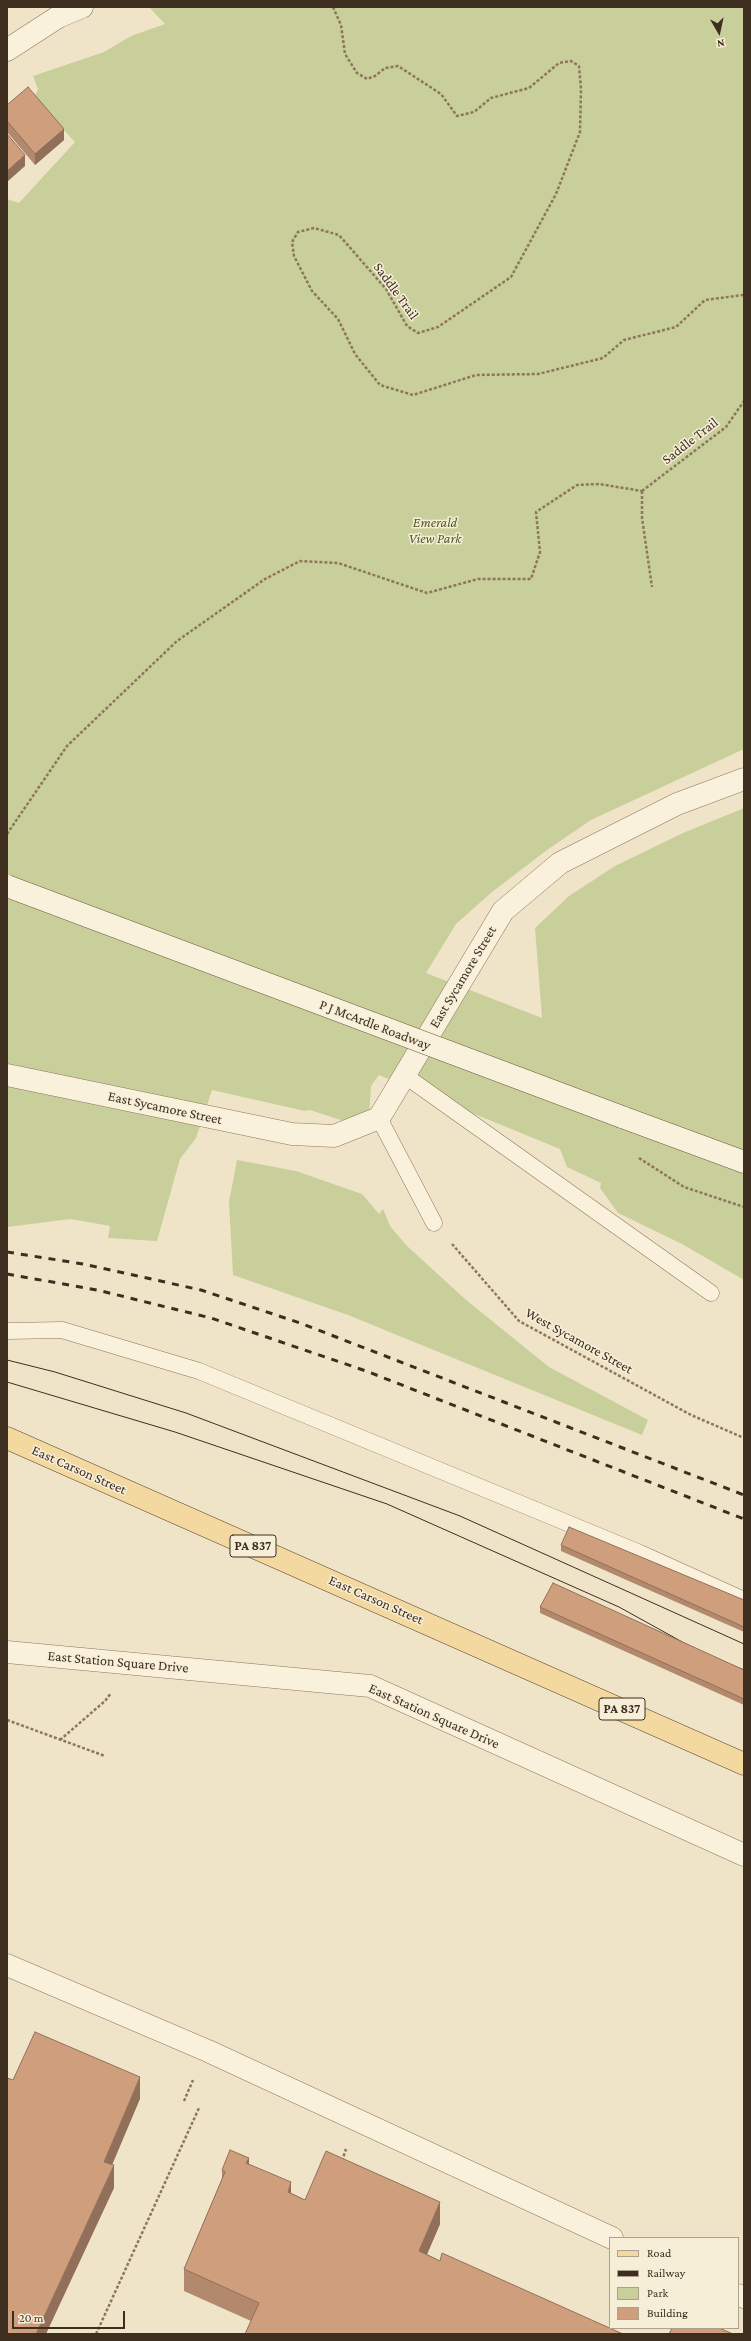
<!DOCTYPE html>
<html>
<head>
<meta charset="utf-8">
<style>
	body { margin:0 }
	#map { position:relative; width:751px; height:2341px; overflow:hidden; background:#f0e4c8; font-family:"Crimson Pro",serif }
	canvas { display:block }
	.frame { position:absolute; inset:0; border:8px solid #3d2e20; pointer-events:none }
	.legend { position:absolute; left:609px; top:2237px; width:130px; height:92px; box-sizing:border-box; background:#f7eed8; border:1px solid #ada18e; margin:0; padding:5px 7px; list-style:none; font-size:12px; color:#3d2e20 }
	.legend li { display:flex; align-items:center; gap:8px; height:20px }
	.legend b { width:20px; border:1px solid #ada18e }
	.north { position:absolute; left:699px; top:12px; width:40px; height:40px; -webkit-text-stroke:3px #f7eed8; paint-order:stroke; rotate:171deg; font-size:11px; font-weight:700; line-height:16px; text-align:center; color:#3d2e20 }
	.north::after { content:''; display:block; margin:auto; width:14px; height:18px; background:#3d2e20; clip-path:polygon(50% 0,100% 100%,50% 72%,0 100%) }
	.scale { position:absolute; left:12px; top:2311px; width:113px; height:18px; box-sizing:border-box; border:2px solid #3d2e20; border-top:0; padding-left:5px; font-size:12px; line-height:14px; white-space:nowrap; color:#3d2e20; -webkit-text-stroke:3px #f7eed8; paint-order:stroke }
</style>
</head>
<body>
<div id="map">
<canvas width="751" height="2341"></canvas>
<div class="frame"></div>
<ul class="legend">
<li><b style="height:5px;background:#f3d9a0"></b>Road</li>
<li><b style="height:5px;background:#3d2e20"></b>Railway</li>
<li><b style="height:11px;background:#c9cf9b"></b>Park</li>
<li><b style="height:11px;background:#cf9f7d"></b>Building</li>
</ul>
<div class="north">N</div>
<div class="scale">20 m</div>
</div>
<script>
const ctx = document.querySelector('canvas').getContext('2d');
ctx.lineJoin = 'round';
function fillPath(path, color) { ctx.fillStyle = color; ctx.fill(path, 'evenodd'); }
const shape = rows => new Path2D(rows.map(r => 'M' + r).join(''));
function strokePath(path, color, width, dash) { ctx.strokeStyle = color; ctx.lineWidth = width; ctx.lineCap = dash ? 'butt' : 'round'; ctx.setLineDash(dash || []); ctx.stroke(path); }
function label(font, color, halo, rows, align = 'center') {
  ctx.font = font + ' "Crimson Pro",serif'; ctx.lineWidth = 3; ctx.setLineDash([]); ctx.textBaseline = 'middle'; ctx.strokeStyle = halo; ctx.fillStyle = color; for (const [text, x, y, turn = 0] of rows) {
    ctx.save(); ctx.translate(x, y); ctx.rotate((+turn || 0) * Math.PI / 180); ctx.textAlign = isNaN(turn) ? turn : align; if (halo) ctx.strokeText(text, 0, 0); ctx.fillText(text, 0, 0); ctx.restore();
  }
}
const green = shape([
	[149,7,744,7,744,749,591,820,547,850,492,892,456,924,426,973,542,1018,535,928,569,896,615,866,683,833,744,808,744,1280,682,1244,618,1213,600,1188,601,1183,567,1167,560,1149,379,1075,371,1086,368,1129,310,1110,305,1111,212,1090,196,1138,180,1159,157,1241,108,1238,110,1226,71,1219,7,1227,7,199,19,203,75,142,34,98,38,89,33,76,104,52,131,36,165,24],
	[237,1160,296,1171,362,1194,379,1214,383,1209,390,1226,406,1245,465,1299,549,1367,648,1420,642,1435,348,1315,233,1275,229,1202]
]);
const path = shape([
	[333,7,341,25,345,54,357,73,367,79,375,76,385,68,398,66,441,94,457,116,474,112,491,98,529,88,559,63,571,61,579,66,581,89,580,132,556,194,511,277,438,327,418,333,407,326,386,289,339,235,314,228,298,232,292,242,294,256,312,291,338,319,355,354,380,385,413,395,476,375,538,374,603,358,624,340,676,327,705,300,743,295,744,297],
	[642,491,726,427,744,401],
	[642,491,642,518,652,587],
	[7,834,67,746,177,641,265,579,300,561,338,563,427,593,478,579,531,579,540,552,536,512,577,485,599,484,642,491],
	[639,1158,684,1187,744,1207],
	[452,1244,519,1321,691,1415,744,1438],
	[7,1720,105,1756],
	[60,1740,105,1701,111,1693],
	[184,2101,193,2080],
	[342,2161,346,2149],
	[96,2334,199,2108]
]);
const service = shape([
	[404,1075,711,1293],
	[379,1118,434,1223],
	[7,1331,62,1330,199,1371,640,1553,744,1600]
]);
const minor = shape([
	[7,50,58,17,82,7],
	[7,1652,370,1686,744,1855],
	[7,1965,208,2051,612,2238],
	[738,2295,744,2297]
]);
const tertiary = shape([
	[7,1075,292,1134,334,1136,379,1118,503,911,560,863,677,804,744,779]
]);
const secondary = shape([
	[622,1117,744,1162]
]);
const primary = shape([
	[7,1438,744,1764]
]);
const tram = shape([
	[7,1360,55,1372,186,1413,460,1516,744,1644],
	[7,1382,175,1432,387,1504,619,1607,695,1649],
	[722,1661,744,1670]
]);
const rail = shape([
	[7,1252,83,1264,201,1290,300,1323,744,1495],
	[7,1274,97,1290,211,1318,366,1371,744,1519]
]);
const secondaryBridge = shape([
	[7,886,622,1117]
]);
const wall = shape([
	[7,105,64,140,35,165,7,132],
	[561,1545,744,1600,744,1632,561,1551],
	[540,1607,744,1670,744,1705,540,1613],
	[249,2164,291,2193,305,2200,440,2224,427,2254,440,2261,623,2334,251,2321,184,2291,184,2269,222,2179,222,2170]
]);
const shadedWall = shape([
	[64,129,64,140,35,165,35,154],
	[25,155,25,166,7,182,7,171],
	[140,2077,140,2099,104,2184,104,2162],
	[249,2158,249,2180,246,2163],
	[114,2165,114,2188,46,2334,36,2334],
	[291,2182,291,2205,288,2192],
	[440,2202,440,2224,419,2273,419,2251]
]);
const building = shape([
	[28,87,64,129,35,154,7,121,7,105,28,87],
	[7,134,25,155,7,171,7,134],
	[569,1527,744,1600,744,1627,561,1545,569,1527],
	[553,1583,744,1670,744,1699,540,1607,553,1583],
	[35,2032,140,2077,104,2162,114,2165,36,2334,7,2334,7,2078,13,2080,35,2032],
	[230,2150,249,2158,246,2163,291,2182,288,2192,305,2200,326,2151,440,2202,419,2251,440,2261,442,2253,623,2334,245,2334,259,2303,184,2269,225,2172,222,2170,230,2150],
	[672,2328,719,2328,731,2333,731,2334,669,2334,672,2328]
]);
const shields = [
	[253,1546,46],
	[622,1709,46]
];
const shieldNames = [
	["PA 837",253,1546],
	["PA 837",622,1709]
];
const streetNames = [
	["Saddle Trail",396,291,54],
	["Saddle Trail",690,441,-38],
	["East Sycamore Street",463,977,-59],
	["P J McArdle Roadway",375,1025,21],
	["East Sycamore Street",165,1108,12],
	["West Sycamore Street",579,1341,29],
	["East Carson Street",79,1470,24],
	["East Carson Street",376,1600,24],
	["East Station Square Drive",118,1662,5],
	["East Station Square Drive",434,1716,24]
];
const parkNames = [
	["Emerald",435,523],
	["View Park",435,539]
];
fillPath(green, '#c9cf9b');
strokePath(service, '#8d765c', 17);
strokePath(minor, '#8d765c', 23);
strokePath(tertiary, '#8d765c', 23);
strokePath(secondary, '#6f573f', 23);
strokePath(primary, '#5b4430', 23);
strokePath(path, '#8d765c', 2.5, [3, 2]);
strokePath(service, '#faf1dc', 16);
strokePath(minor, '#faf1dc', 22);
strokePath(tertiary, '#faf1dc', 22);
strokePath(secondary, '#faf1dc', 22);
strokePath(primary, '#f3d9a0', 22);
strokePath(tram, '#3d2e20', 1);
strokePath(rail, '#3d2e20', 3, [7, 7]);
strokePath(secondaryBridge, '#6f573f', 23, []);
strokePath(secondaryBridge, '#faf1dc', 22);
fillPath(wall, '#b2896c');
fillPath(shadedWall, '#916f58');
fillPath(building, '#cf9f7d');
strokePath(building, '#916f58', 1);
for (const [x, y, w] of shields) { const box = new Path2D(); box.roundRect(x - w / 2, y - 11, w, 22, 3); ctx.fillStyle = '#f7eed8'; ctx.fill(box); strokePath(box, '#3d2e20', 1); }
label('bold 13px', '#3d2e20', null, shieldNames);
label('14px', '#3d2e20', '#f7eed8', streetNames);
label('italic 14px', '#4d5a26', '#f7eed8', parkNames);
</script>
</body>
</html>
